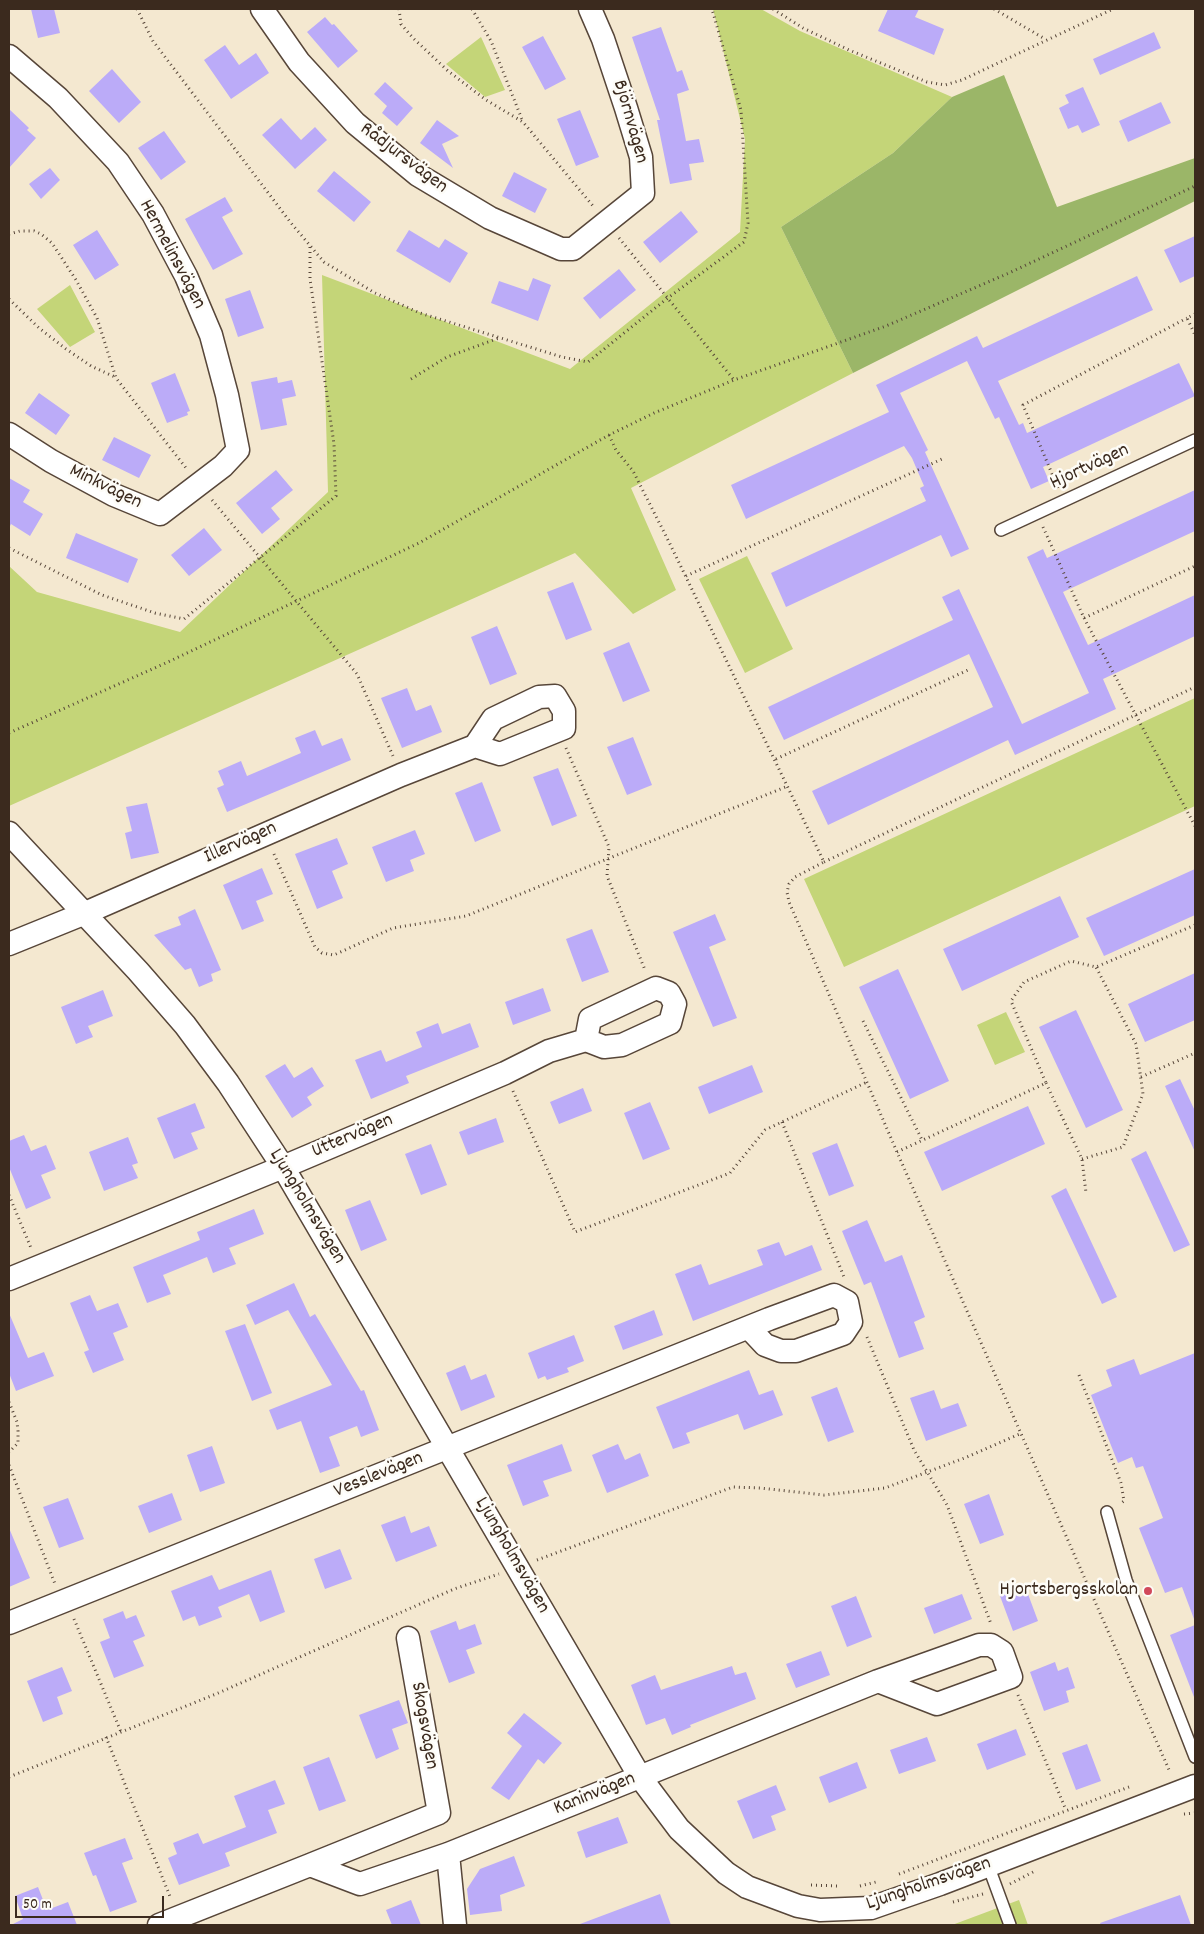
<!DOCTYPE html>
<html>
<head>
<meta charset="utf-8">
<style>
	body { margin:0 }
	#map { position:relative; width:1204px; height:1934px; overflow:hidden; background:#f4e8d0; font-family:Dekko,sans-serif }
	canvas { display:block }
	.frame { position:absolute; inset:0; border:10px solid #3b2a1e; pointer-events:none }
	.scale { position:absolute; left:15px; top:1896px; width:149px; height:22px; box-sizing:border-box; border:2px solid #3b2a1e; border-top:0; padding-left:6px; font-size:15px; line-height:18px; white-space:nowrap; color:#3b2a1e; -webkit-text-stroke:4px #fdfcf7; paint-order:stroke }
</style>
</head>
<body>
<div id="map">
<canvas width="1204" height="1934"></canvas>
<div class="frame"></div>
<div class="scale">50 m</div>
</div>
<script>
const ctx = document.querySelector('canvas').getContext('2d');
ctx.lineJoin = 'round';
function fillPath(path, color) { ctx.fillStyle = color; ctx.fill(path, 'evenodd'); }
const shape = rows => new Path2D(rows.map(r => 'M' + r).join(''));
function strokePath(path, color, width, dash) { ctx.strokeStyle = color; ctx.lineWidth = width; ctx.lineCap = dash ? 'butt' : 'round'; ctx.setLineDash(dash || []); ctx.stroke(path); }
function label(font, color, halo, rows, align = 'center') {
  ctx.font = font + ' Dekko,sans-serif'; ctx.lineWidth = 5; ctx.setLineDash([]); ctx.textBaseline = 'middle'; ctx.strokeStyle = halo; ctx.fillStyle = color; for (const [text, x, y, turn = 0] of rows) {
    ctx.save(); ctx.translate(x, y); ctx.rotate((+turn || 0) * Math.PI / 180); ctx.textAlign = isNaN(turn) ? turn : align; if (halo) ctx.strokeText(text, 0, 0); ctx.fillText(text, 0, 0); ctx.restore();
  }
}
const green = shape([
	[713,9,761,9,800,31,952,97,893,153,781,227,853,373,631,488,676,590,633,614,575,553,9,806,9,566,37,592,180,632,328,492,322,275,570,369,740,232,745,139],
	[481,37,505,90,485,97,446,64],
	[70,285,95,332,70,347,37,309],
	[747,556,793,649,745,673,699,579],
	[1195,698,1195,806,844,967,804,879],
	[1006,1012,1025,1052,995,1065,977,1025],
	[1019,1900,1028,1925,952,1925]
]);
const forest = shape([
	[1004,75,1057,207,1195,158,1195,201,853,373,781,227,893,153,952,97]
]);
const building = shape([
	[31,9,54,9,60,33,38,38],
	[888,9,919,9,915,17,944,29,934,55,878,31],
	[325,17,332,25,334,24,358,51,338,68,307,32],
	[661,27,677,72,682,70,689,90,677,94,686,141,699,139,704,162,689,164,692,180,670,184,657,120,660,120,632,37],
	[1154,32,1161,48,1100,75,1093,59],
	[543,36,566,79,545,90,522,47],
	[225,45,239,65,256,53,269,73,231,99,204,60],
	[112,69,141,102,119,123,89,91],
	[385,82,413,108,397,126,382,113,387,106,374,94],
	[1083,87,1100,125,1082,133,1078,125,1068,129,1059,108,1069,103,1065,95],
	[1161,102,1171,123,1128,142,1119,121],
	[9,109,29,128,27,130,36,138,9,168],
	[580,110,599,157,576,166,557,119],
	[281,118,301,140,315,127,327,140,295,169,262,135],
	[437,120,459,136,442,144,453,168,420,143],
	[164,131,186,162,161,180,138,148],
	[50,168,60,180,41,199,29,184],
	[334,171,371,202,354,222,317,191],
	[514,172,547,189,535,213,502,196],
	[225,197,233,211,222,217,243,254,213,270,185,219],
	[681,211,698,232,660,263,643,242],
	[97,230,119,265,95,280,73,245],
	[409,230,439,248,445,239,468,253,450,283,396,251],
	[1195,236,1195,276,1180,283,1164,250],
	[619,269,636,290,600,319,583,298],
	[1137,276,1153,310,998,381,1019,425,1023,423,1027,433,1179,363,1195,396,1043,467,1049,481,1031,489,999,417,995,419,967,361,900,393,928,450,925,452,969,549,951,557,941,535,786,607,771,573,926,501,920,488,924,486,912,458,904,446,746,519,731,485,889,412,876,385,977,336,983,348],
	[533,278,551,285,538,321,491,303,499,281,528,291],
	[250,290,264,328,238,337,225,299],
	[175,373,190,411,187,412,188,415,167,423,151,383],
	[277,377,278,383,292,380,296,396,282,399,287,425,261,430,251,382],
	[39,393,70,415,56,435,25,413],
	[114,437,151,455,139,478,102,460],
	[276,470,293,490,271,508,280,519,262,534,236,503],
	[9,478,30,490,23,502,43,514,30,536,11,524,9,528],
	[1195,490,1195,531,1063,592,1088,645,1195,595,1195,636,1103,679,1116,709,1015,755,1008,740,828,825,812,791,993,707,969,654,784,740,768,707,953,620,942,597,959,589,1022,724,1089,693,1027,557,1043,549,1047,558],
	[204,528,222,550,189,576,171,555],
	[76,533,138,559,128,583,66,558],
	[573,582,592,630,566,640,547,592],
	[497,626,517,674,490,685,471,637],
	[629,642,650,691,623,702,603,653],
	[407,688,416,711,431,705,442,732,402,748,381,698],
	[315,730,322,746,342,738,351,760,227,812,217,788,224,785,218,771,241,761,247,776,301,753,295,738],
	[633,737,652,785,627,795,607,747],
	[558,768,577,816,552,826,533,777],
	[482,782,501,831,475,842,455,793],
	[147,803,159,853,131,859,125,833,132,831,126,807],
	[415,830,425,854,410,860,414,871,386,882,372,847],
	[337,838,348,864,332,871,343,898,317,909,295,854],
	[262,868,273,894,256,901,264,921,242,930,223,885],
	[1195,869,1195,915,1104,956,1086,918],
	[1060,896,1079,937,962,991,943,949],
	[195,909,221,970,211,974,213,981,199,987,191,968,185,970,154,935,181,925,178,917],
	[715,914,726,940,709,947,737,1018,713,1027,673,932],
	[592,929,609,972,582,982,566,939],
	[898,969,949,1081,910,1099,859,987],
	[1195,973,1195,1020,1145,1042,1128,1004],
	[543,988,551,1011,513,1025,505,1002],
	[103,990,113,1016,88,1026,93,1037,76,1044,61,1007],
	[1076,1010,1123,1110,1086,1128,1039,1027],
	[438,1023,442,1034,470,1023,479,1047,406,1076,409,1083,371,1099,355,1060,381,1050,386,1062,422,1047,416,1032],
	[285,1064,294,1078,312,1067,324,1086,307,1097,312,1105,292,1118,265,1076],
	[752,1065,763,1092,709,1114,698,1087],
	[1180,1079,1195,1111,1195,1152,1165,1086],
	[583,1088,592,1111,559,1124,550,1102],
	[650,1102,670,1149,643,1160,624,1113],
	[195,1103,205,1128,191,1133,198,1149,174,1159,157,1118],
	[1028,1106,1045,1144,942,1191,924,1152],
	[496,1118,504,1142,468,1155,459,1132],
	[24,1135,31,1151,46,1145,56,1169,41,1175,51,1198,26,1209,9,1167,9,1141],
	[128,1137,138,1163,132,1165,138,1178,104,1191,89,1152],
	[837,1143,854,1186,829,1196,812,1153],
	[431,1144,447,1185,421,1195,405,1154],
	[1146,1151,1190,1245,1174,1252,1131,1159],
	[1066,1188,1117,1297,1102,1304,1051,1196],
	[370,1200,387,1240,361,1251,345,1210],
	[254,1209,264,1234,229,1248,236,1264,213,1273,207,1257,163,1275,171,1294,147,1303,133,1267,200,1240,197,1232],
	[867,1220,885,1262,902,1255,925,1317,914,1322,924,1349,899,1358,871,1282,864,1285,842,1231],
	[779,1242,785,1256,812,1245,822,1270,693,1321,675,1274,701,1264,709,1285,763,1265,757,1250],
	[294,1283,310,1317,315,1314,361,1391,364,1390,379,1430,361,1437,357,1426,329,1437,340,1466,320,1473,301,1421,277,1430,269,1410,332,1385,288,1310,255,1325,246,1305],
	[90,1295,97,1311,118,1303,128,1327,113,1333,124,1360,93,1373,84,1352,89,1350,70,1303],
	[654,1310,663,1335,623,1350,614,1326],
	[9,1313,28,1358,44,1352,54,1376,16,1391,9,1373],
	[245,1324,272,1393,252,1401,225,1331],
	[574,1335,584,1361,567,1368,569,1372,547,1380,545,1376,538,1379,528,1353],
	[1195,1353,1195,1619,1194,1619,1182,1587,1165,1593,1139,1528,1163,1518,1143,1466,1136,1468,1132,1457,1118,1463,1091,1395,1112,1386,1106,1370,1134,1359,1140,1375],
	[465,1365,471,1380,486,1374,495,1397,461,1411,446,1373],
	[749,1370,759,1395,773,1390,783,1415,744,1430,738,1414,686,1433,690,1443,673,1449,656,1407],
	[837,1387,854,1432,828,1442,811,1397],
	[934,1390,941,1409,958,1403,967,1426,926,1441,910,1398],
	[562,1444,572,1471,543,1481,549,1496,523,1506,507,1465],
	[618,1444,625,1460,640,1453,649,1476,607,1493,592,1455],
	[212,1446,225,1483,200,1492,187,1455],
	[172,1493,182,1520,149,1533,138,1506],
	[989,1494,1004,1535,980,1544,964,1504],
	[68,1498,84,1539,59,1548,43,1507],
	[405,1516,411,1533,429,1526,437,1546,396,1562,381,1525],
	[9,1528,30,1578,9,1587],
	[340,1549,352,1579,325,1589,314,1559],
	[271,1570,285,1612,260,1622,249,1594,218,1607,222,1617,199,1626,195,1616,183,1621,171,1591,212,1575,219,1590],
	[1025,1586,1038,1621,1013,1631,1000,1596],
	[962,1594,972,1619,934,1634,924,1608],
	[856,1596,872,1637,847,1647,831,1606],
	[123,1611,126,1619,136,1615,145,1636,133,1641,144,1666,114,1678,100,1642,110,1638,103,1619],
	[456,1621,459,1630,475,1624,482,1644,466,1650,475,1673,449,1683,430,1631],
	[1195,1625,1195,1697,1194,1697,1170,1635],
	[821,1651,830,1675,796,1688,786,1664],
	[1055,1662,1058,1671,1068,1667,1075,1688,1066,1691,1069,1702,1044,1711,1030,1672],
	[732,1666,735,1675,746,1672,756,1699,690,1725,691,1727,672,1735,665,1718,646,1725,631,1685,655,1675,661,1690],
	[62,1667,72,1691,57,1697,63,1714,43,1722,27,1681],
	[399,1700,408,1723,392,1729,399,1749,376,1759,359,1715],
	[524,1713,562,1743,544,1764,538,1759,509,1800,491,1788,522,1746,507,1733],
	[1016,1729,1026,1755,987,1770,977,1744],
	[927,1737,936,1761,899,1774,890,1750],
	[1087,1744,1101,1781,1076,1790,1062,1753],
	[329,1757,346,1801,319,1811,303,1767],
	[857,1762,867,1788,829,1803,819,1777],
	[275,1780,285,1804,268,1810,277,1833,225,1853,230,1866,179,1885,168,1858,177,1854,173,1843,198,1833,203,1844,246,1827,234,1796],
	[776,1785,786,1810,771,1816,776,1830,753,1839,737,1801],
	[618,1817,628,1843,586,1858,577,1832],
	[125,1838,133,1859,122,1863,137,1902,110,1912,96,1875,93,1876,84,1853],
	[514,1856,525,1886,500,1895,502,1911,470,1915,467,1889,480,1869],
	[38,1887,47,1910,68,1902,77,1925,11,1925,23,1919,15,1896],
	[660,1894,671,1925,580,1925,580,1924],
	[1180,1895,1191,1925,1101,1925,1100,1923],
	[411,1900,421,1925,392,1925,386,1910]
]);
const path = shape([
	[137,9,153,41,291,223,324,262,375,293,420,313,562,357,588,362,669,297,744,242,748,223,741,110,712,9],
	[399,9,401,24,413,38,448,71,486,100,523,122,593,206],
	[472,9,491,41,523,122],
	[773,9,803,28,849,50,927,82,945,85,962,80,1113,9],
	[994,9,1045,39],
	[9,234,20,231,34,231,41,234,52,243,76,280,97,318,116,378,186,468],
	[619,238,734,380],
	[9,299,39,328,66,349,91,366,115,377],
	[1195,314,1187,318,1195,335],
	[411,379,447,357,499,338],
	[609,435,616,450,633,471,670,544,824,862,795,877,789,884,787,892,789,902,897,1152,1170,1772],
	[1058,488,1023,405,1187,318],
	[212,500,357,674,393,756],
	[1043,527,1084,618,1195,566],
	[9,548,102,595,155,613,184,619,336,496,334,444,310,279,310,246],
	[686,576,942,459],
	[1084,618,1195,826],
	[9,733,168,662,419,543,609,435,654,413,734,380,886,326,1009,273,1195,186],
	[566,748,609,847,607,876,645,970],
	[776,759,968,670],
	[274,854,315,947,322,953,334,955,393,928,466,916,788,786],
	[824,862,1195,687],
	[863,1021,922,1140],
	[1141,1077,1195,1053],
	[1046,1083,1082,1159,1086,1193],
	[513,1091,575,1232,730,1173,765,1130,867,1082],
	[782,1122,844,1277],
	[897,1152,1046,1083,1011,1001,1024,982,1071,961,1096,967,1195,925],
	[1082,1159,1123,1147,1143,1094,1136,1044,1096,967],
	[9,1195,31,1248],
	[867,1337,914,1450,947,1505,991,1624],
	[1079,1375,1121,1483,1124,1501,1120,1504],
	[9,1402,17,1422,18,1431,18,1443,9,1452],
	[9,1465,55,1584],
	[537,1560,733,1487,760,1488,824,1495,885,1488,967,1457,1022,1433],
	[74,1619,121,1732],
	[1018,1695,1066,1810],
	[106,1737,171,1899],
	[9,1777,216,1694,454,1589,499,1574],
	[1184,1814,1195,1813],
	[899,1874,1129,1787],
	[1010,1884,1035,1871],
	[811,1885,837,1886],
	[860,1886,876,1882],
	[953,1902,983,1894]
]);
const lane = shape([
	[1001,530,1195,440],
	[1107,1512,1126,1580,1195,1757],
	[988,1865,1010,1925]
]);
const street = shape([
	[262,9,299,62,355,123,418,175,490,218,561,249,573,249,643,193,641,157,626,108,603,39,590,9],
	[9,56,58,98,118,162,153,214,186,276,211,335,227,395,238,450,223,466,160,514,114,495,51,461,9,434],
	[9,833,138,971,185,1025,228,1083,283,1167,640,1777,679,1829,726,1873,747,1887,798,1906,820,1910,871,1908,940,1884,1195,1786],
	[9,944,83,914,401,775,475,746,493,719,539,697,555,696,564,711,564,728,500,754,475,746],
	[9,1279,283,1167,505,1073,549,1051,586,1040,604,1047,622,1045,670,1023,675,1004,669,993,656,988,590,1019,586,1040],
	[9,1623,769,1319,834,1295,847,1302,851,1322,843,1334,796,1351,781,1351,765,1345,750,1329],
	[448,1854,455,1925],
	[310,1865,439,1813,408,1638],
	[159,1925,310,1865,360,1884,448,1854,878,1681,979,1645,991,1645,1002,1652,1011,1677,937,1704,878,1681]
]);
const markers = [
	[1148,1591,5,"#d1495b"]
];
const streetNames = [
	["Björnvägen",629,122,74],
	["Rådjursvägen",403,159,37],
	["Hermelinsvägen",171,255,62],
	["Hjortvägen",1090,468,-25],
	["Minkvägen",105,488,26],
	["Illervägen",241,844,-24],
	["Uttervägen",353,1137,-23],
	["Ljungholmsvägen",306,1207,59],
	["Vesslevägen",379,1476,-22],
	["Ljungholmsvägen",511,1556,60],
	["Skogsvägen",423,1726,80],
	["Kaninvägen",595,1795,-22],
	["Ljungholmsvägen",929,1885,-19]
];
const poiNames = [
	["Hjortsbergsskolan",1138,1591]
];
fillPath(green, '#c4d578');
fillPath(forest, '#9bb668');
fillPath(building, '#bbabf8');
strokePath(lane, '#574639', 14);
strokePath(street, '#574639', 25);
strokePath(path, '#574639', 3, [1, 4]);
strokePath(lane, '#fff', 11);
strokePath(street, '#fff', 22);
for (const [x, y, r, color] of markers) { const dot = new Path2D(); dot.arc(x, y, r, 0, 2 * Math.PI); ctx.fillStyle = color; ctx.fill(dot); strokePath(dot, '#fdfcf7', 2); }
label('20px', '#3b2a1e', '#fdfcf7', streetNames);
label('20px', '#3b2a1e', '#fdfcf7', poiNames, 'right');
</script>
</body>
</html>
